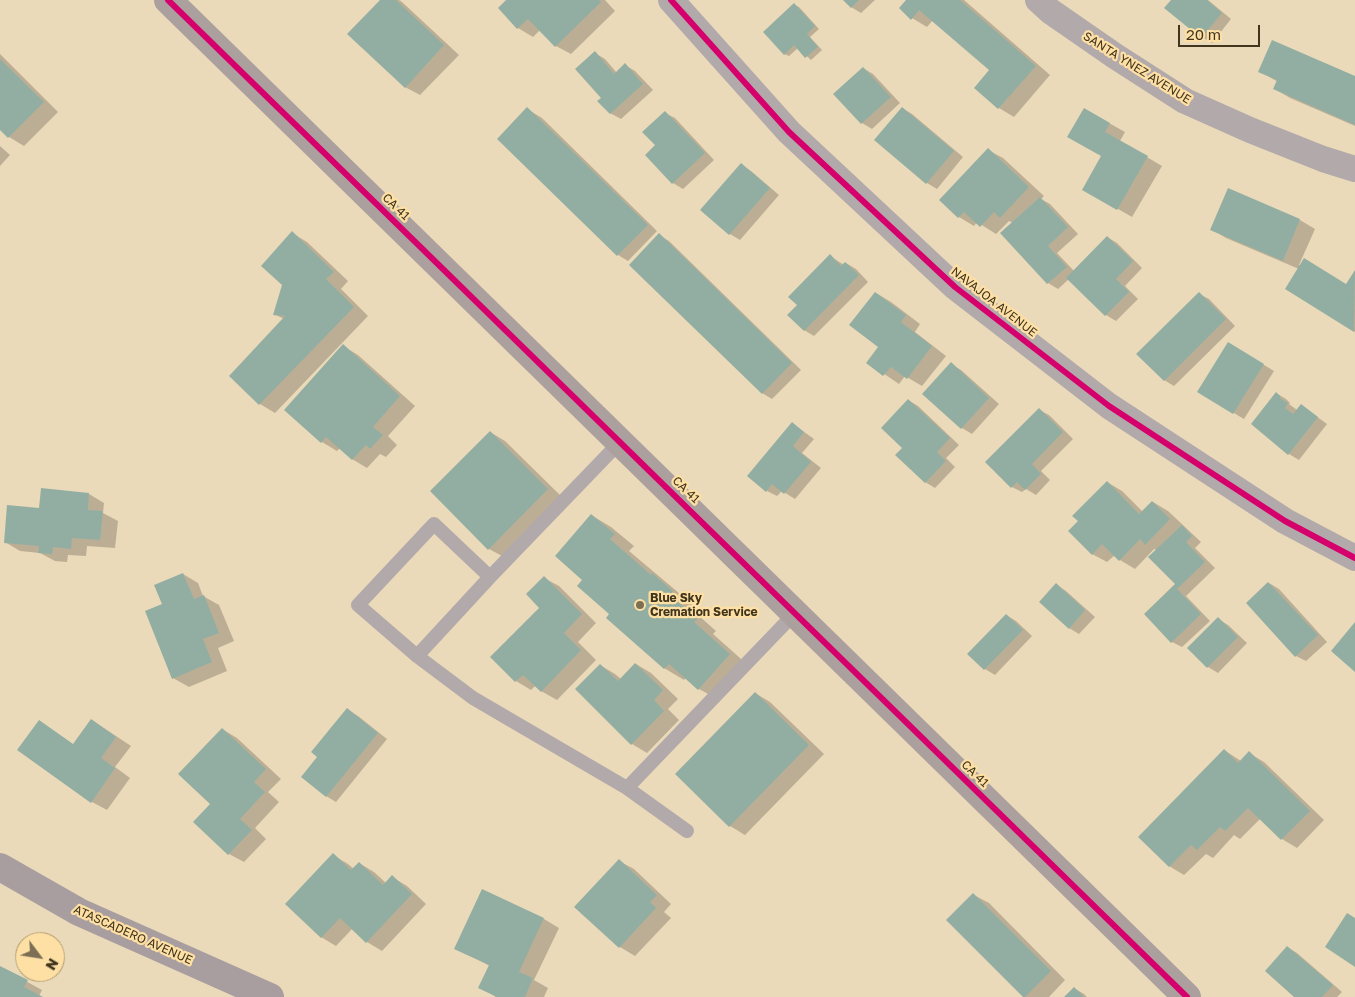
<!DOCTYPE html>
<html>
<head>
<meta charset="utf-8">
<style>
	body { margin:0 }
	#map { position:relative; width:1355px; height:997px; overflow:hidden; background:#eadab9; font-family:"Golos Text",sans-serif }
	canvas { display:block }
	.north { position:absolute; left:15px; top:932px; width:50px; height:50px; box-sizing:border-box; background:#fee0a5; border:1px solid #b29c6f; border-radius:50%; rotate:121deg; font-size:14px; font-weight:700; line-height:20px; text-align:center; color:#41351d }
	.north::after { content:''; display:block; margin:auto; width:18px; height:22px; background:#7c6f54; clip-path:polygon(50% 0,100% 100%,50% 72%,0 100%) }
	.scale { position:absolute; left:1178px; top:25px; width:82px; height:22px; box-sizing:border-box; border:2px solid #41351d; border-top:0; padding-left:6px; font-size:15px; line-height:18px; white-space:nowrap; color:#41351d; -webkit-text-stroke:4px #fee0a5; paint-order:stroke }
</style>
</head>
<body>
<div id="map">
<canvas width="1355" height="997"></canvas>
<div class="north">N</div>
<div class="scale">20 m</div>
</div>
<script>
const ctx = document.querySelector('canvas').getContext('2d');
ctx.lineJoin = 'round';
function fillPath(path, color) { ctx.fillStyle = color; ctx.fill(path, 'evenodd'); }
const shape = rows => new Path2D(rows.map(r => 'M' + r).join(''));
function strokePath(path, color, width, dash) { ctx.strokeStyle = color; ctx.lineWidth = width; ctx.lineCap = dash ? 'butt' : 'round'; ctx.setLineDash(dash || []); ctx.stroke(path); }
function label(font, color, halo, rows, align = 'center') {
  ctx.font = font + ' "Golos Text",sans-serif'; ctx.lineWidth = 4.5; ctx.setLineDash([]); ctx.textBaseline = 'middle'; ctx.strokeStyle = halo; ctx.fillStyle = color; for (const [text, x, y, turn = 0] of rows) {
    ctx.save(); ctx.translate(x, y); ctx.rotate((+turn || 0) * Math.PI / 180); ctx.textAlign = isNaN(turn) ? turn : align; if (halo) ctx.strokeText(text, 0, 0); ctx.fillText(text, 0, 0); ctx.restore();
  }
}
const shadow = shape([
	[381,0,399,0,402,2,459,55,420,95,405,87],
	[508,0,605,0,615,11,571,54,556,46,540,30,533,37,518,28,499,8],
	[845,0,875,0,861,13,851,7],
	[908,0,964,0,1050,75,1014,117,999,108,991,70,933,20,927,27,912,18],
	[1172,0,1208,0,1231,19,1212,43,1202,37,1166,8],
	[794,5,799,7,819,29,810,37,822,50,811,60,798,48,789,56,784,54],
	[595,53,605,59,617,73,625,65,635,71,653,90,621,119,610,113,602,98],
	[0,54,58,112,24,146,9,137,0,128],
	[863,68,873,74,900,103,872,129,862,123],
	[1259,71,1355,77,1355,126,1290,98,1275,89,1278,82],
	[902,108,912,114,963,157,937,189,927,183,875,140],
	[527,109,542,118,657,231,628,261,618,255],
	[1084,109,1125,132,1120,141,1162,166,1132,217,1083,189,1102,156],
	[665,113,675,118,714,160,683,189,673,183,646,155,656,146],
	[0,146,10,155,0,166],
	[988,150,1003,158,1044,196,1041,199,1050,204,1078,234,1057,253,1074,271,1107,237,1117,243,1142,268,1125,286,1138,299,1116,321,1106,315,1069,279,1058,289,1048,283,1002,234,1013,223,1009,221,996,234,977,222,974,226,959,217,941,200],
	[741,165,751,171,779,195,740,240,730,234,702,210],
	[1228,190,1300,220,1315,229,1299,265,1347,285,1355,272,1355,332,1287,289,1299,269,1226,238,1211,229],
	[292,233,307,242,348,281,341,289,368,316,275,413,260,404,284,319,274,314,283,284],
	[659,235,669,241,801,370,772,399,762,393],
	[830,256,844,265,846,263,856,269,868,282,814,336,804,330,798,305],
	[876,293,891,302,920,324,915,332,946,356,922,386,905,376,899,384,868,363,880,347],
	[1199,294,1209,299,1235,326,1174,386,1164,380],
	[1228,343,1274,371,1244,419,1198,392],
	[343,346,358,355,415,406,388,436,397,445,386,457,380,454,367,468,352,459,340,448,337,451,322,442],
	[951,364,961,370,999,404,972,434,962,428],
	[1276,393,1286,399,1290,403,1289,404,1297,410,1301,405,1327,424,1299,460,1289,454,1253,424],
	[908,400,918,406,959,445,946,458,955,467,935,488,925,482,904,448],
	[1039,410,1049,415,1073,439,1041,471,1050,480,1036,495,1026,489,1022,492,1012,487],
	[793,424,814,439,802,453,821,468,795,499,782,491,777,496,767,491],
	[490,432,505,441,563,498,504,557,489,549],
	[1107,482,1122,491,1143,512,1153,502,1168,511,1201,542,1195,548,1215,568,1186,596,1210,621,1182,647,1172,642,1177,584,1157,550,1154,549,1135,569,1120,560,1115,555,1107,562,1092,554,1080,521],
	[89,494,104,503,103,513,118,521,115,548,87,546,86,556,68,555,67,562,55,561,40,553,20,551,5,542],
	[591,515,611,527,634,546,629,551,692,604,689,607,716,631,713,634,749,666,719,700,699,689,686,677,684,680,664,668,611,614,584,580],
	[183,574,198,583,203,596,219,605,234,641,218,648,227,671,189,687,173,678,164,604],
	[544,578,559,586,596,623,578,642,596,660,557,700,541,691,536,685,531,690,516,681,541,608],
	[1269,583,1279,589,1327,642,1306,661,1296,656],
	[1056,585,1066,591,1095,617,1079,634,1069,628],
	[1006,615,1016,621,1032,636,995,675,985,669,969,654],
	[1218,619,1228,625,1247,643,1218,673,1208,667,1189,648],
	[636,664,651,673,678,699,668,709,679,720,647,753,632,744,600,665,615,674,621,679],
	[755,693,770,702,824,754,745,835,730,826,677,774],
	[348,710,358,716,387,739,336,802,326,796,319,757],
	[92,720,131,746,115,767,130,778,107,810,92,802,39,721,74,745],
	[222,729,237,738,281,779,268,792,279,802,255,828,266,839,244,862,229,854,212,804],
	[1224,750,1241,761,1249,753,1264,762,1324,820,1297,848,1282,839,1261,818,1240,839,1234,835,1213,858,1206,854,1184,875,1169,866],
	[333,855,348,864,354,869,359,863,374,872,386,883,392,877,407,886,426,904,382,951,367,942,353,928,336,946,321,937],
	[619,861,634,869,671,904,664,912,671,918,635,956,620,947,576,907],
	[482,891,544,919,559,928,534,980,548,988,544,997,496,997,480,987,490,966,455,948],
	[974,895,989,903,1065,980,1049,997,1025,997],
	[1287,947,1297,953,1342,992,1337,997,1296,997],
	[0,967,42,990,39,996,40,997,0,997],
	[1074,988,1084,994,1087,997,1066,997]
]);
const building = shape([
	[380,0,396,0,444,45,405,88,347,34],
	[506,0,599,0,601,2,555,47,528,19,517,29,498,8],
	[843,0,859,0,851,8],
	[906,0,960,0,1036,66,998,109,974,88,989,70,919,10,911,20,899,8],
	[1171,0,1207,0,1222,13,1201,38,1164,8],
	[794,3,815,26,807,34,818,47,805,58,794,45,784,55,763,32],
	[1272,40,1355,76,1355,125,1273,89,1277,80,1258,72],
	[595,51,614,74,625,63,643,84,610,114,597,101,601,98,575,69],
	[0,59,44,102,8,138,0,130],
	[863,67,891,97,861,124,833,94],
	[527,107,648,225,617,256,497,139],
	[902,107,954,151,926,184,874,140],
	[1084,108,1110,123,1105,132,1148,156,1117,210,1082,190,1101,156,1067,137],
	[665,111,705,153,672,184,645,155,655,145,642,132],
	[988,148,1029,187,1000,218,994,212,980,227,964,212,958,218,939,200],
	[741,163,770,188,729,235,700,210],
	[1228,188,1300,219,1283,261,1210,230],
	[1040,197,1068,227,1048,246,1067,267,1047,284,1000,233],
	[292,231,334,272,326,279,354,307,259,405,229,376,285,316,273,315,282,285,261,266],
	[659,233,792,363,762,394,629,265],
	[1107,236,1133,261,1116,279,1129,292,1105,316,1066,278],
	[830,254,841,266,845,262,859,275,804,331,787,315,797,305,788,297],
	[1304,258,1346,284,1355,270,1354,332,1285,289],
	[875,292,906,315,901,322,932,346,907,379,891,367,883,376,866,363,878,347,849,325],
	[1199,292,1226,319,1164,381,1136,354],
	[1228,342,1264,364,1233,414,1197,392],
	[343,344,400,396,373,427,383,435,370,449,366,445,352,460,326,437,321,443,284,410],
	[951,362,989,398,961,429,922,394],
	[1276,392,1280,396,1280,398,1288,403,1285,408,1293,414,1301,404,1318,417,1288,455,1251,424],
	[908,399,950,438,937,452,946,461,925,483,895,455,902,448,881,428],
	[1039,408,1063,432,1032,464,1041,474,1025,490,1017,482,1011,488,985,462],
	[792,422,804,432,793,446,811,462,784,494,772,484,766,492,747,476],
	[490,431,548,489,488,550,430,491],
	[1107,481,1139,514,1152,501,1170,519,1145,545,1140,539,1119,561,1102,544,1092,555,1068,531,1078,521,1072,516],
	[41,488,89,493,88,510,103,511,100,540,72,538,71,549,53,547,52,554,38,553,39,546,4,543,7,505,39,508],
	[591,514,615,534,610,539,651,575,652,573,673,591,670,595,697,619,694,622,730,654,698,690,669,664,664,669,606,618,609,614,577,586,582,580,555,556],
	[1182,525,1192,536,1186,542,1205,562,1177,589,1201,614,1171,643,1144,614,1175,584,1148,557],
	[183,573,194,599,204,595,219,633,203,639,212,662,172,679,145,611,162,604,154,585],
	[544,576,582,614,564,633,581,650,541,692,523,675,515,682,490,657,539,608,526,594],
	[1268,582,1318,635,1295,657,1246,603],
	[1056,583,1085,610,1069,629,1039,602],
	[1006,614,1023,630,984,670,967,654],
	[1218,617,1238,637,1207,668,1187,648],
	[1355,622,1355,672,1331,651],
	[635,663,663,690,654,700,664,711,631,745,575,689,600,664,618,681],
	[755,692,809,745,729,827,675,774],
	[347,708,378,733,326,797,301,777,317,757,311,752],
	[91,719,116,737,101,758,115,768,91,803,17,750,39,720,73,744],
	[222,728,266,769,254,782,265,792,240,819,252,830,228,855,193,822,210,804,178,774],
	[1224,749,1238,763,1249,751,1310,811,1281,840,1248,808,1225,831,1220,827,1197,850,1191,845,1169,867,1138,837],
	[333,853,351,870,359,862,383,885,392,875,412,894,366,943,340,918,321,938,285,904],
	[619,859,657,895,650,902,656,908,619,948,574,907],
	[482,889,544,918,519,972,533,978,525,997,497,997,478,988,489,965,454,949],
	[973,893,1051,971,1025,997,1023,997,946,920],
	[1347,913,1355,918,1355,967,1325,947],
	[1287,946,1333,985,1322,997,1294,997,1265,971],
	[0,966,28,980,24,987,43,997,0,997],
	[1074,987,1084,997,1064,997]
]);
const lane = shape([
	[620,442,490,577,434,524,358,605,417,656,473,698,627,788,795,613],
	[417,656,490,577],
	[627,788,687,831]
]);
const street = shape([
	[671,0,789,132,955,287,1109,406,1285,521,1355,558],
	[1038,0,1050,11,1115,56,1185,101,1250,130,1323,159,1355,169]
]);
const secondary = shape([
	[0,867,79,912,270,997]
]);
const primary = shape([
	[168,0,1187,997]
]);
const cycleway = shape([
	[168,0,1187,997],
	[671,0,789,132,955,287,1109,406,1285,521,1355,558]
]);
const markers = [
	[640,605,5,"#7c6f54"]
];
const streetNames = [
	["SANTA YNEZ AVENUE",1137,68,32],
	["CA 41",396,207,44],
	["NAVAJOA AVENUE",994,302,38],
	["CA 41",686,490,44],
	["CA 41",975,774,44],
	["ATASCADERO AVENUE",133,935,24]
];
const poiNames = [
	["Blue Sky",650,598],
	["Cremation Service",650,612]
];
fillPath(shadow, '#0003');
fillPath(building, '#92aea2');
strokePath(lane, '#b1a9aa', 14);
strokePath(street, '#b1a9aa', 26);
strokePath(secondary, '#a89ea0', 28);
strokePath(primary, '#aba09e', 28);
strokePath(cycleway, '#d6006c', 6);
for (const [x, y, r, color] of markers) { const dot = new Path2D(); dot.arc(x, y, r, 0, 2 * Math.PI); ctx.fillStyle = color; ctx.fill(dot); strokePath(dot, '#fee0a5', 2); }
label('12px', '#41351d', '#fee0a5', streetNames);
label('bold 12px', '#41351d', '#fee0a5', poiNames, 'left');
</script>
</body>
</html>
